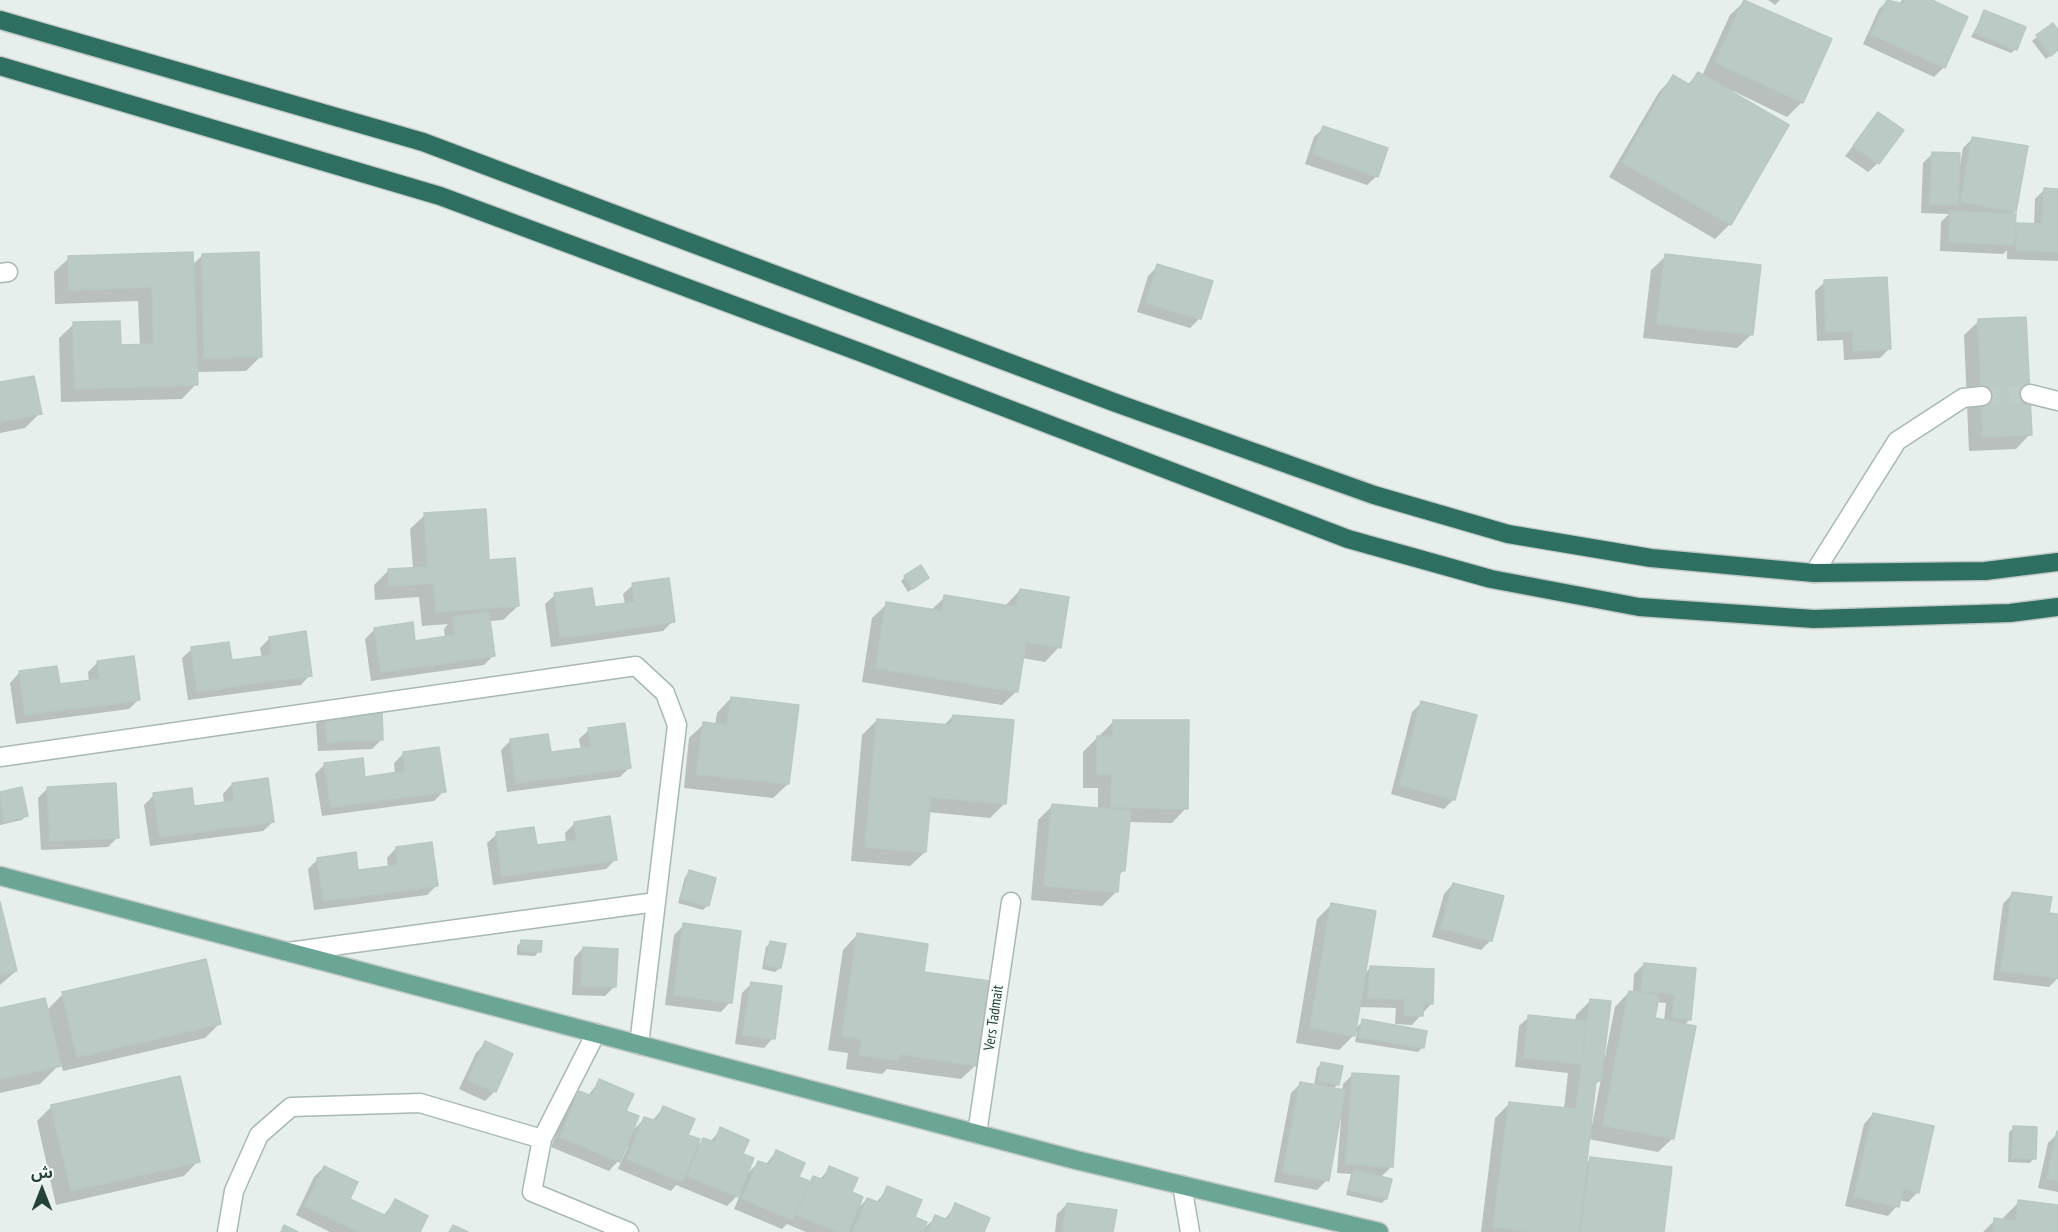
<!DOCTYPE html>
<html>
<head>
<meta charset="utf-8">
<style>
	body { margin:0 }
	#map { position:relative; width:2058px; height:1232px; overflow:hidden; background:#e6efeb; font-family:"PT Sans Narrow","Noto Sans Arabic",sans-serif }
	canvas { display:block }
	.north { position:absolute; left:12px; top:1160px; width:60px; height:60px; -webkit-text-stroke:4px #f7fbf9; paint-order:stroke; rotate:0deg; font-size:16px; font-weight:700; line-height:24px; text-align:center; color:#24423a }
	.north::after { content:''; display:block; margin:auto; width:21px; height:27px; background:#24423a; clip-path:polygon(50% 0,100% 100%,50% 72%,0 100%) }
</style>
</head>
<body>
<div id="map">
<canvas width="2058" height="1232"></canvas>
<div class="north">ش</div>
</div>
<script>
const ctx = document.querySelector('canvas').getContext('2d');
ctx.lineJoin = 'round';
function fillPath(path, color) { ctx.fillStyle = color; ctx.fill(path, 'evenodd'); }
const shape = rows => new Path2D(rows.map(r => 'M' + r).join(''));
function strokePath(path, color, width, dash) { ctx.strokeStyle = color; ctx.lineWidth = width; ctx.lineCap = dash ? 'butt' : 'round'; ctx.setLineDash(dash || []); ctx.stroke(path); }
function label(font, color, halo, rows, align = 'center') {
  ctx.font = font + ' "PT Sans Narrow",sans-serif'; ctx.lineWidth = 4.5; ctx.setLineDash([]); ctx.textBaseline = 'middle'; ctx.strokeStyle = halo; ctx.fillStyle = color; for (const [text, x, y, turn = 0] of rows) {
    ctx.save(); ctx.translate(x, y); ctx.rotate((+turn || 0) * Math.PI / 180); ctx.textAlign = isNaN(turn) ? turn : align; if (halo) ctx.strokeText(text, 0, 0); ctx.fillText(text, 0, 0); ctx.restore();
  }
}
const shadow = shape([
	[1768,0,1780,0,1775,5],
	[1888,0,1899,4,1902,0,1928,0,1944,67,1934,77,1863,44,1879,9],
	[1745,1,1802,102,1787,117,1733,91,1730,224,1715,239,1609,177,1659,92,1673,77,1687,85,1698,74,1702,76,1730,15],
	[1985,11,2016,49,2011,53,1971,37],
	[2052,25,2058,32,2058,50,2046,59,2032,41],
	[1879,114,1878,163,1868,172,1845,156],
	[1324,128,1377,176,1367,185,1305,164,1314,137],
	[1973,138,2015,211,2011,215,2014,229,2018,225,2034,225,2035,199,2045,189,2058,190,2058,261,2007,259,2007,250,2003,254,1940,251,1941,222,1949,214,1921,213,1923,163,1933,153,1960,165,1963,148],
	[203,255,261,356,246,371,196,372,196,384,182,399,61,402,59,338,74,324,120,347,140,346,138,301,55,304,54,272,69,258,192,265],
	[1666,256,1752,334,1737,348,1643,338,1651,270],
	[1158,266,1200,318,1190,328,1137,312,1148,276],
	[1825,282,1889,349,1880,358,1844,360,1843,340,1817,341,1815,291],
	[1979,321,2030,434,2016,449,1969,451,1964,335],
	[0,384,40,413,25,428,0,433],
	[425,515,488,562,518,606,503,620,489,621,493,656,484,665,371,681,365,639,375,629,414,643,445,638,444,629,448,624,422,626,419,597,375,600,374,585,388,571,413,569,410,529],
	[905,577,928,578,908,592,901,581],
	[633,585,673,621,663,631,551,647,545,604,555,595,594,608,625,604,623,594],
	[1020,590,1059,647,1045,662,1022,658,1017,691,1002,705,862,682,872,618,887,604,930,611,945,597,1005,606],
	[270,638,310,675,301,685,188,700,182,658,192,649,231,662,262,658,260,648],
	[98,662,138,700,129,709,16,724,10,683,19,673,58,686,89,682,88,672],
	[731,698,788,784,773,798,684,788,689,738,704,724,715,725,717,713],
	[1422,702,1454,799,1444,809,1391,794,1412,712],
	[326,714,382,739,372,749,318,751,316,724],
	[953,716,1005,803,990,818,928,812,925,852,910,866,851,861,862,735,877,720,943,726],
	[1114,721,1186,808,1172,823,1128,822,1124,870,1117,877,1116,892,1102,906,1031,900,1038,820,1052,806,1098,810,1098,788,1083,788,1083,752],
	[589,730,630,767,620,777,507,792,501,750,511,740,550,754,581,750,579,739],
	[403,754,444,791,434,801,322,816,315,774,325,764,364,778,395,774,394,763],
	[232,784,273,822,263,831,150,846,144,805,154,795,193,808,224,804,223,794],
	[48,788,118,837,108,847,41,850,38,798],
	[21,789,26,815,22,820,0,825,0,794],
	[575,823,615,860,606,869,493,885,487,843,497,834,535,847,566,843,565,833],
	[396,848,436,886,427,895,314,910,308,869,318,859,357,872,388,868,387,858],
	[690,872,715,879,707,906,703,910,678,903,685,877],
	[1453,884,1491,940,1481,950,1432,937,1444,894],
	[2012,894,2048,914,2058,916,2058,978,2049,987,1993,980,2003,904],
	[0,904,16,971,0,985],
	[1331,905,1364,974,1370,968,1431,1004,1412,1025,1395,1024,1396,1008,1359,1007,1355,1029,1363,1021,1423,1047,1418,1052,1355,1042,1357,1032,1339,1050,1296,1043,1317,919],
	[684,925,730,1002,721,1012,665,1005,674,935],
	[857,935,922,973,976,1065,961,1079,887,1069,882,1074,846,1069,848,1053,828,1050,843,950],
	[521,942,539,951,535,956,517,955,517,946],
	[771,942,780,968,775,972,762,969,766,947],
	[583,948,614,987,605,996,572,995,574,958],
	[1644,964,1694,969,1690,1019,1684,1025,1673,1138,1658,1152,1588,1139,1585,1164,1591,1159,1662,1232,1481,1232,1495,1118,1510,1103,1564,1109,1568,1073,1515,1067,1519,1026,1529,1017,1575,1021,1576,1015,1590,1001,1602,1057,1605,1057,1615,1007,1629,992,1633,993,1634,974],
	[1656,1002,1666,1003,1664,1021,1653,1019],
	[1601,1079,1592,1125,1590,1125,1594,1086],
	[752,983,773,1038,764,1048,735,1044,742,993],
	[63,994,220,1023,205,1038,63,1071,61,1063,40,1084,0,1093,0,1009,46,1011],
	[485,1043,495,1091,485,1101,459,1089,476,1053],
	[1322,1063,1338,1084,1333,1089,1342,1091,1343,1084,1353,1074,1391,1167,1380,1178,1386,1199,1382,1203,1346,1195,1351,1174,1337,1173,1341,1119,1338,1119,1327,1180,1317,1190,1274,1182,1291,1093,1301,1083,1314,1086,1317,1068],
	[599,1081,624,1111,630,1133,645,1118,652,1121,663,1108,694,1149,704,1139,710,1142,721,1129,742,1155,745,1176,759,1162,765,1165,776,1152,797,1178,808,1183,813,1178,819,1180,830,1168,850,1193,854,1212,867,1199,876,1203,888,1188,922,1230,936,1217,944,1220,956,1205,983,1232,806,1232,787,1224,782,1229,734,1209,741,1192,727,1206,676,1185,671,1191,618,1169,628,1146,625,1145,618,1161,609,1171,551,1147,569,1102,579,1093,588,1096],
	[51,1107,198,1161,184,1176,56,1205,37,1121],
	[1873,1114,1918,1192,1908,1202,1899,1200,1897,1206,1888,1216,1845,1206,1864,1124],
	[2014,1128,2034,1158,2030,1163,2008,1162,2009,1132],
	[2058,1133,2058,1192,2038,1188,2048,1143],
	[324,1167,348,1200,383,1216,395,1201,418,1232,330,1232,296,1215,314,1177],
	[2019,1202,2058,1206,2058,1232,1983,1232,1995,1220,2000,1221],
	[1067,1204,1112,1232,1055,1232,1057,1214]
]);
const building = shape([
	[1744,0,1832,39,1803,103,1715,62,1744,0],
	[1887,0,1903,4,1905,0,1932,0,1968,17,1945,68,1871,34,1887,0],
	[1984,10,2026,27,2017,50,1975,33,1984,10],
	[2053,23,2058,30,2058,50,2051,56,2036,35,2053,23],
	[1698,72,1789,125,1731,225,1622,162,1673,75,1690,85,1698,72],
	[1878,112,1904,130,1879,164,1853,146,1878,112],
	[1323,126,1388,148,1378,177,1313,154,1323,126],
	[1972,137,2028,146,2016,212,1961,202,1972,137],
	[1932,152,1960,153,1958,205,1930,204,1932,152],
	[2044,188,2058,189,2058,252,2016,250,2017,223,2042,224,2044,188],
	[1950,211,2016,214,2014,245,1949,242,1950,211],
	[193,252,198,385,75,389,73,322,120,321,121,345,154,344,152,287,69,290,68,256,193,252],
	[259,252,262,357,204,358,202,254,259,252],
	[1665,254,1761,265,1753,335,1657,324,1665,254],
	[1157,264,1213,281,1201,319,1146,303,1157,264],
	[1887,277,1891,349,1853,351,1853,331,1826,332,1824,280,1887,277],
	[2026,317,2032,435,1983,437,1978,319,2026,317],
	[34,376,42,414,0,422,0,382,34,376],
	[486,509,489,560,515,558,519,606,436,612,434,583,389,586,388,569,428,567,424,513,486,509],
	[921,565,929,578,913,589,904,576,921,565],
	[669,578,675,622,560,638,554,593,592,588,595,607,635,602,632,583,669,578],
	[1020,589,1069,597,1061,648,1026,642,1018,692,876,668,886,602,942,611,944,595,1016,607,1020,589],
	[489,612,495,656,381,672,374,628,413,622,415,641,455,635,453,617,489,612],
	[306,631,312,676,197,691,191,647,229,642,232,660,272,655,269,637,306,631],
	[134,656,140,700,25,715,19,671,57,666,60,684,100,679,97,661,134,656],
	[731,697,799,705,789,784,697,774,703,722,727,725,731,697],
	[1421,701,1477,715,1455,800,1400,785,1421,701],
	[382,710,383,740,327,742,325,713,382,710],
	[953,715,1014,720,1006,804,931,797,926,852,865,847,877,719,951,725,953,715],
	[1113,720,1189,720,1188,809,1111,807,1112,774,1097,774,1097,736,1113,737,1113,720],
	[625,723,631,768,516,783,510,739,548,734,551,752,591,747,588,728,625,723],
	[439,747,446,792,331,807,324,763,363,758,365,777,405,771,403,752,439,747],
	[268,778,274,822,160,837,153,793,192,788,194,806,234,801,232,783,268,778],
	[116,783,119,838,50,841,47,787,116,783],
	[22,787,28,816,4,822,0,792,22,787],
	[1052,804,1131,811,1125,871,1120,870,1118,892,1044,886,1052,804],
	[610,816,617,860,502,876,496,832,534,827,537,845,577,840,574,822,610,816],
	[432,842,438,886,324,901,317,858,356,852,358,870,398,865,396,847,432,842],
	[689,870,716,878,709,906,681,899,689,870],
	[1453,883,1504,896,1492,941,1441,928,1453,883],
	[2012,892,2052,897,2049,913,2058,914,2058,978,2001,971,2012,892],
	[0,902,17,971,0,975,0,902],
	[1331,903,1376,911,1355,1036,1310,1028,1331,903],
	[683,923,741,931,732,1003,674,995,683,923],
	[857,933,928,944,924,972,990,981,977,1066,899,1054,898,1060,859,1055,862,1039,842,1036,857,933],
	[521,940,542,941,541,952,520,951,521,940],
	[770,941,786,944,781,968,765,965,770,941],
	[583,947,618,949,616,987,581,986,583,947],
	[206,959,221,1024,77,1057,62,992,206,959],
	[1644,963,1696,968,1691,1020,1672,1018,1675,994,1641,991,1644,963],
	[1370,966,1434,969,1433,1004,1423,1004,1423,1016,1404,1015,1405,999,1368,998,1370,966],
	[751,982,782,986,775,1039,743,1035,751,982],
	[1629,991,1659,996,1655,1018,1696,1026,1674,1139,1603,1125,1629,991],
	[45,998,61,1066,0,1079,0,1008,45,998],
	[1590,999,1611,1001,1601,1081,1596,1081,1579,1232,1529,1232,1493,1227,1509,1102,1576,1109,1590,999],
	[1528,1015,1586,1021,1581,1064,1524,1058,1528,1015],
	[1362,1019,1427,1031,1424,1048,1359,1037,1362,1019],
	[485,1041,513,1054,496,1092,468,1080,485,1041],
	[1321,1062,1343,1066,1339,1085,1318,1081,1321,1062],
	[1352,1073,1399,1076,1393,1167,1346,1164,1352,1073],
	[180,1076,200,1162,71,1191,51,1105,180,1076],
	[599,1079,634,1094,626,1111,639,1116,620,1162,560,1137,579,1091,592,1096,599,1079],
	[1300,1082,1345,1090,1329,1181,1283,1172,1300,1082],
	[663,1106,695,1119,688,1135,700,1139,682,1182,627,1159,644,1117,657,1121,663,1106],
	[1873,1113,1934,1126,1919,1193,1903,1189,1899,1207,1854,1197,1873,1113],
	[2013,1126,2037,1127,2036,1159,2012,1158,2013,1126],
	[720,1127,749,1140,743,1154,754,1158,738,1197,687,1176,703,1138,715,1142,720,1127],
	[2057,1131,2058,1132,2058,1181,2047,1179,2057,1131],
	[776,1150,805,1163,799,1177,809,1181,793,1220,742,1199,758,1161,770,1165,776,1150],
	[1590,1157,1672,1167,1664,1232,1581,1232,1590,1157],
	[324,1166,358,1182,350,1199,386,1216,395,1199,428,1216,420,1232,360,1232,305,1206,324,1166],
	[829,1166,858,1178,852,1192,863,1197,848,1232,839,1232,796,1215,813,1176,824,1180,829,1166],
	[1354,1170,1392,1179,1387,1199,1349,1190,1354,1170],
	[887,1186,922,1200,915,1217,927,1222,923,1232,853,1232,867,1198,880,1203,887,1186],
	[2018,1200,2058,1205,2058,1232,1993,1232,1994,1218,2016,1221,2018,1200],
	[955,1203,990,1218,984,1232,928,1232,935,1215,948,1220,955,1203],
	[1067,1203,1117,1210,1113,1232,1062,1232,1067,1203],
	[284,1225,298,1232,281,1232,284,1225],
	[453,1225,468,1232,449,1232,453,1225]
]);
const minorTunnel = shape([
	[1982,396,2030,394]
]);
const minor = shape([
	[0,273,8,272],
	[2030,394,2058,401],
	[1814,573,1897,441,1963,398,1982,396],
	[0,757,636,666,665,693,677,725,639,1045],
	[288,952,656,902],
	[977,1134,1011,902],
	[542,1139,532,1192,629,1232],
	[1182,1185,1190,1232],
	[227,1232,234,1191,259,1135,291,1107,420,1103,542,1139,596,1033]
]);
const major = shape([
	[0,876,1076,1160,1379,1232]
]);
const highway = shape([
	[0,20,423,142,1116,403,1374,495,1508,534,1651,558,1814,573,1985,571,2058,562],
	[0,66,440,196,865,354,1348,539,1491,579,1639,607,1814,619,2010,613,2058,607]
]);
const streetNames = [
	["Vers Tadmait",994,1018,-82]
];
fillPath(shadow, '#0003');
fillPath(building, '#bbcac4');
strokePath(building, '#b8c9c2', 1.5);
strokePath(minorTunnel, '#bfccc8', 18, [18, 9]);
strokePath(minor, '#a8b8b2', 21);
strokePath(major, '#c2cac8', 21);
strokePath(highway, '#c2cac8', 21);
strokePath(minor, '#fff', 18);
strokePath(major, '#6aa596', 18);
strokePath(highway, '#2f6f62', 18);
label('15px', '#24423a', '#f7fbf9', streetNames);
</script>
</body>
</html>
